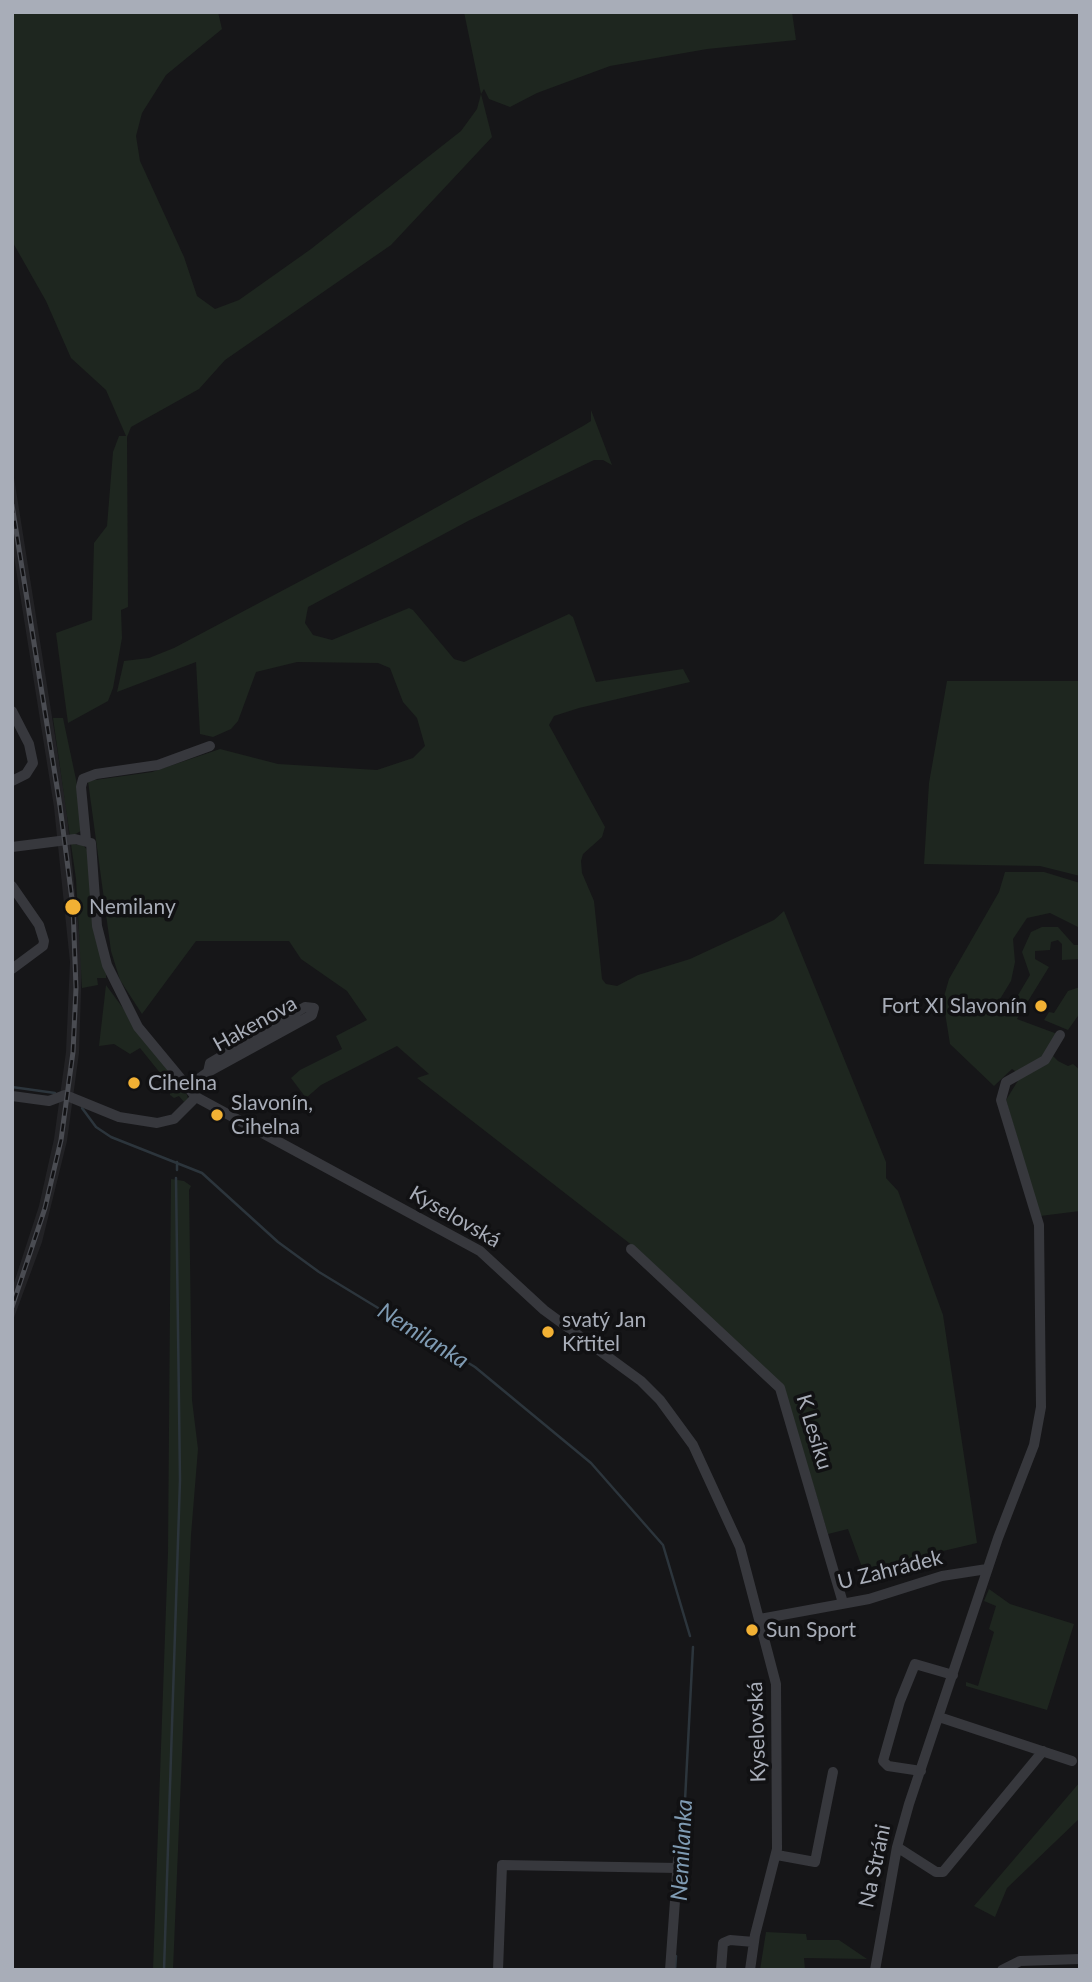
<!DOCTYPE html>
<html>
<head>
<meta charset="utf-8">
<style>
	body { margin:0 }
	#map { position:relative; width:1092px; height:1982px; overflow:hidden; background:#161618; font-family:Lato,sans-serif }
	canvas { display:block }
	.frame { position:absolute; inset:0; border:14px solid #a8adb8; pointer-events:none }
</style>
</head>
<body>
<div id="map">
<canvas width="1092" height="1982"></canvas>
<div class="frame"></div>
</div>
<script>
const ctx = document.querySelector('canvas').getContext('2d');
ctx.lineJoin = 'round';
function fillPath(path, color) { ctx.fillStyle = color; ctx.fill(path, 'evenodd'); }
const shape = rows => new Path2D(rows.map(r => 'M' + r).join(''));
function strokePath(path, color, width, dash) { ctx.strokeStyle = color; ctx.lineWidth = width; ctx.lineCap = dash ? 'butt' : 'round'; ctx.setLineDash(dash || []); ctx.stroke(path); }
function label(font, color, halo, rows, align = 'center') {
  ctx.font = font + ' Lato,sans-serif'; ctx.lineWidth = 7; ctx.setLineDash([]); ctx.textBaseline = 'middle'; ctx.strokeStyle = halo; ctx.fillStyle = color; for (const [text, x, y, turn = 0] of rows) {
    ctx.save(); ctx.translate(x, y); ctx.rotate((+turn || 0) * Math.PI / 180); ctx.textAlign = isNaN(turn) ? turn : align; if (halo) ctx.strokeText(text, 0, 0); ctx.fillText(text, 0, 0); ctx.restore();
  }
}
const built = shape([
	[12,465,66,805,82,961,79,1053,67,1141,42,1242,12,1323,12,1289,39,1206,54,1139,66,1052,70,962,54,807,12,544]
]);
const green = shape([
	[12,12,218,12,222,29,166,75,142,113,136,136,140,161,184,257,197,296,215,309,239,300,311,249,461,131,477,109,481,94,464,12,792,12,796,40,707,49,610,66,537,93,510,107,489,99,484,89,481,94,492,137,391,245,225,360,199,389,131,427,127,437,128,607,121,610,122,638,113,688,108,701,68,723,56,633,92,620,94,543,107,526,113,452,119,436,126,436,106,390,71,358,46,301,12,241],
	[591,410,612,465,603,460,594,460,468,521,308,607,305,623,313,635,332,640,409,608,413,610,454,659,464,662,569,614,573,617,596,682,683,669,690,682,579,708,554,716,549,725,605,827,602,837,583,854,581,861,582,873,594,901,602,979,606,984,617,986,638,975,690,959,774,920,784,911,886,1162,886,1178,898,1191,943,1315,977,1543,863,1570,848,1529,828,1534,783,1386,642,1253,417,1078,429,1074,397,1046,321,1085,306,1098,291,1078,300,1070,342,1049,336,1036,367,1020,347,991,301,959,289,941,196,941,142,1014,120,980,111,951,88,781,152,772,220,749,278,764,377,770,413,758,425,746,417,718,403,702,390,668,378,663,297,662,256,672,238,721,231,729,213,737,200,734,196,662,117,692,124,661,149,658,174,648,376,541,583,426,591,421],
	[947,681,1080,681,1080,876,1040,866,924,864,929,783],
	[53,718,63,718,78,789,84,829,74,835,76,845,83,845,88,851,94,933,106,974,106,978,97,978,98,985,82,988,76,879],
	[1005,872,1044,872,1080,883,1080,928,1050,913,1027,918,1013,939,1015,962,1011,981,1000,999,1011,1007,1030,975,1022,952,1031,932,1042,927,1058,927,1074,945,1080,945,1080,959,1062,960,1062,944,1058,940,1051,942,1050,950,1035,951,1035,959,1049,967,1017,1019,1060,1035,1051,1054,1058,1061,1068,1066,1073,1064,1080,1070,1080,1211,1040,1216,1006,1100,1019,1079,1015,1071,1012,1069,994,1086,950,1044,943,1000,949,979,999,892],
	[106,985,187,1095,188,1099,184,1102,179,1096,174,1098,170,1095,169,1084,140,1048,130,1054,114,1044,99,1046],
	[1080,987,1080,1013,1068,1030,1044,1020,1049,1012,1054,1013,1068,991],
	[171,1179,184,1181,191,1186,189,1190,192,1400,198,1449,191,1535,173,1970,153,1970,168,1552],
	[989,1589,1010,1604,1074,1624,1047,1710,966,1686,966,1682,978,1686,994,1632,989,1629,996,1606,984,1601],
	[1080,1782,1080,1818,1007,1888,995,1917,974,1906],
	[766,1932,806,1934,807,1940,839,1940,867,1959,804,1958,805,1970,760,1970]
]);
const stream = shape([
	[12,1087,55,1093],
	[82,1108,96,1127,111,1137,202,1173,278,1242,319,1272,475,1367,591,1463,663,1545,690,1636],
	[177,1170,177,1162],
	[682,1858,693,1647],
	[164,1970,180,1480,176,1178],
	[675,1970,676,1956]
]);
const minor = shape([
	[12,711,29,744,33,763,26,774,12,781],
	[86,840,81,787,83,779,96,774,158,765,210,746],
	[12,847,75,839,91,843,97,926,107,965,138,1027,196,1097,480,1251,544,1310,641,1381,660,1400,693,1445,740,1547,776,1684,777,1849,755,1935,750,1970],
	[12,886,39,925,44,941,43,946,12,969],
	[186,1088,208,1072,312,1015,314,1008,305,1007,210,1063,208,1072],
	[12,1096,49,1101,65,1095,119,1117,157,1123,174,1119,196,1097],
	[631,1249,780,1388,843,1603],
	[760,1619,869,1599,942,1576,987,1569],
	[939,1717,1072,1761],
	[921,1771,888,1766,883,1761,900,1701,915,1664,953,1675],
	[897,1847,936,1872,943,1872,1043,1751],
	[777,1855,815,1862,833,1772],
	[498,1970,502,1865,678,1868],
	[670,1970,678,1859],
	[721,1970,723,1943,730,1940,754,1942],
	[875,1970,897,1847,909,1804,998,1538,1034,1445,1041,1407,1039,1225,1001,1100,1006,1082,1045,1060,1060,1035],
	[1002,1970,1020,1961,1080,1959]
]);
const rail = shape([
	[12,505,60,806,73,907,76,988,73,1052,61,1140,45,1208,12,1307]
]);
const markers = [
	[73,907,9,"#f2b134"],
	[1041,1006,7,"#f2b134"],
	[134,1083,7,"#f2b134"],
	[217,1115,7,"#f2b134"],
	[548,1332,7,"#f2b134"],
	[752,1630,7,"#f2b134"]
];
const poiNames = [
	["Nemilany",89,907],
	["Fort XI Slavonín",1027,1006,"right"],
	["Cihelna",148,1083],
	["Slavonín,",231,1103],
	["Cihelna",231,1127],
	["svatý Jan",562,1320],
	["Křtitel",562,1344],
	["Sun Sport",766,1630]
];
const streetNames = [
	["Hakenova",255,1024,-29],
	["Kyselovská",455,1217,30],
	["K Lesíku",814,1432,73],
	["U Zahrádek",890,1570,-14],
	["Kyselovská",757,1732,-92],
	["Na Stráni",875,1866,-78]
];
const waterNames = [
	["Nemilanka",423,1336,32],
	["Nemilanka",682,1850,-87]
];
fillPath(built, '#222225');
fillPath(green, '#1e261f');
strokePath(stream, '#2c353c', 2.5);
strokePath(minor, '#37383d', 10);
strokePath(rail, '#4a4c52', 5);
strokePath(rail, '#111113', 2.5, [8]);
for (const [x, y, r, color] of markers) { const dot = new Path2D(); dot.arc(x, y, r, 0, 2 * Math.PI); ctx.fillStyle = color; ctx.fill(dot); strokePath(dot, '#111113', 2.5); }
label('21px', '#a8adb8', '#111113', poiNames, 'left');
label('21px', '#a8adb8', '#111113', streetNames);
label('italic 23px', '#7f9bb3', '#111113', waterNames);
</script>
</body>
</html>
